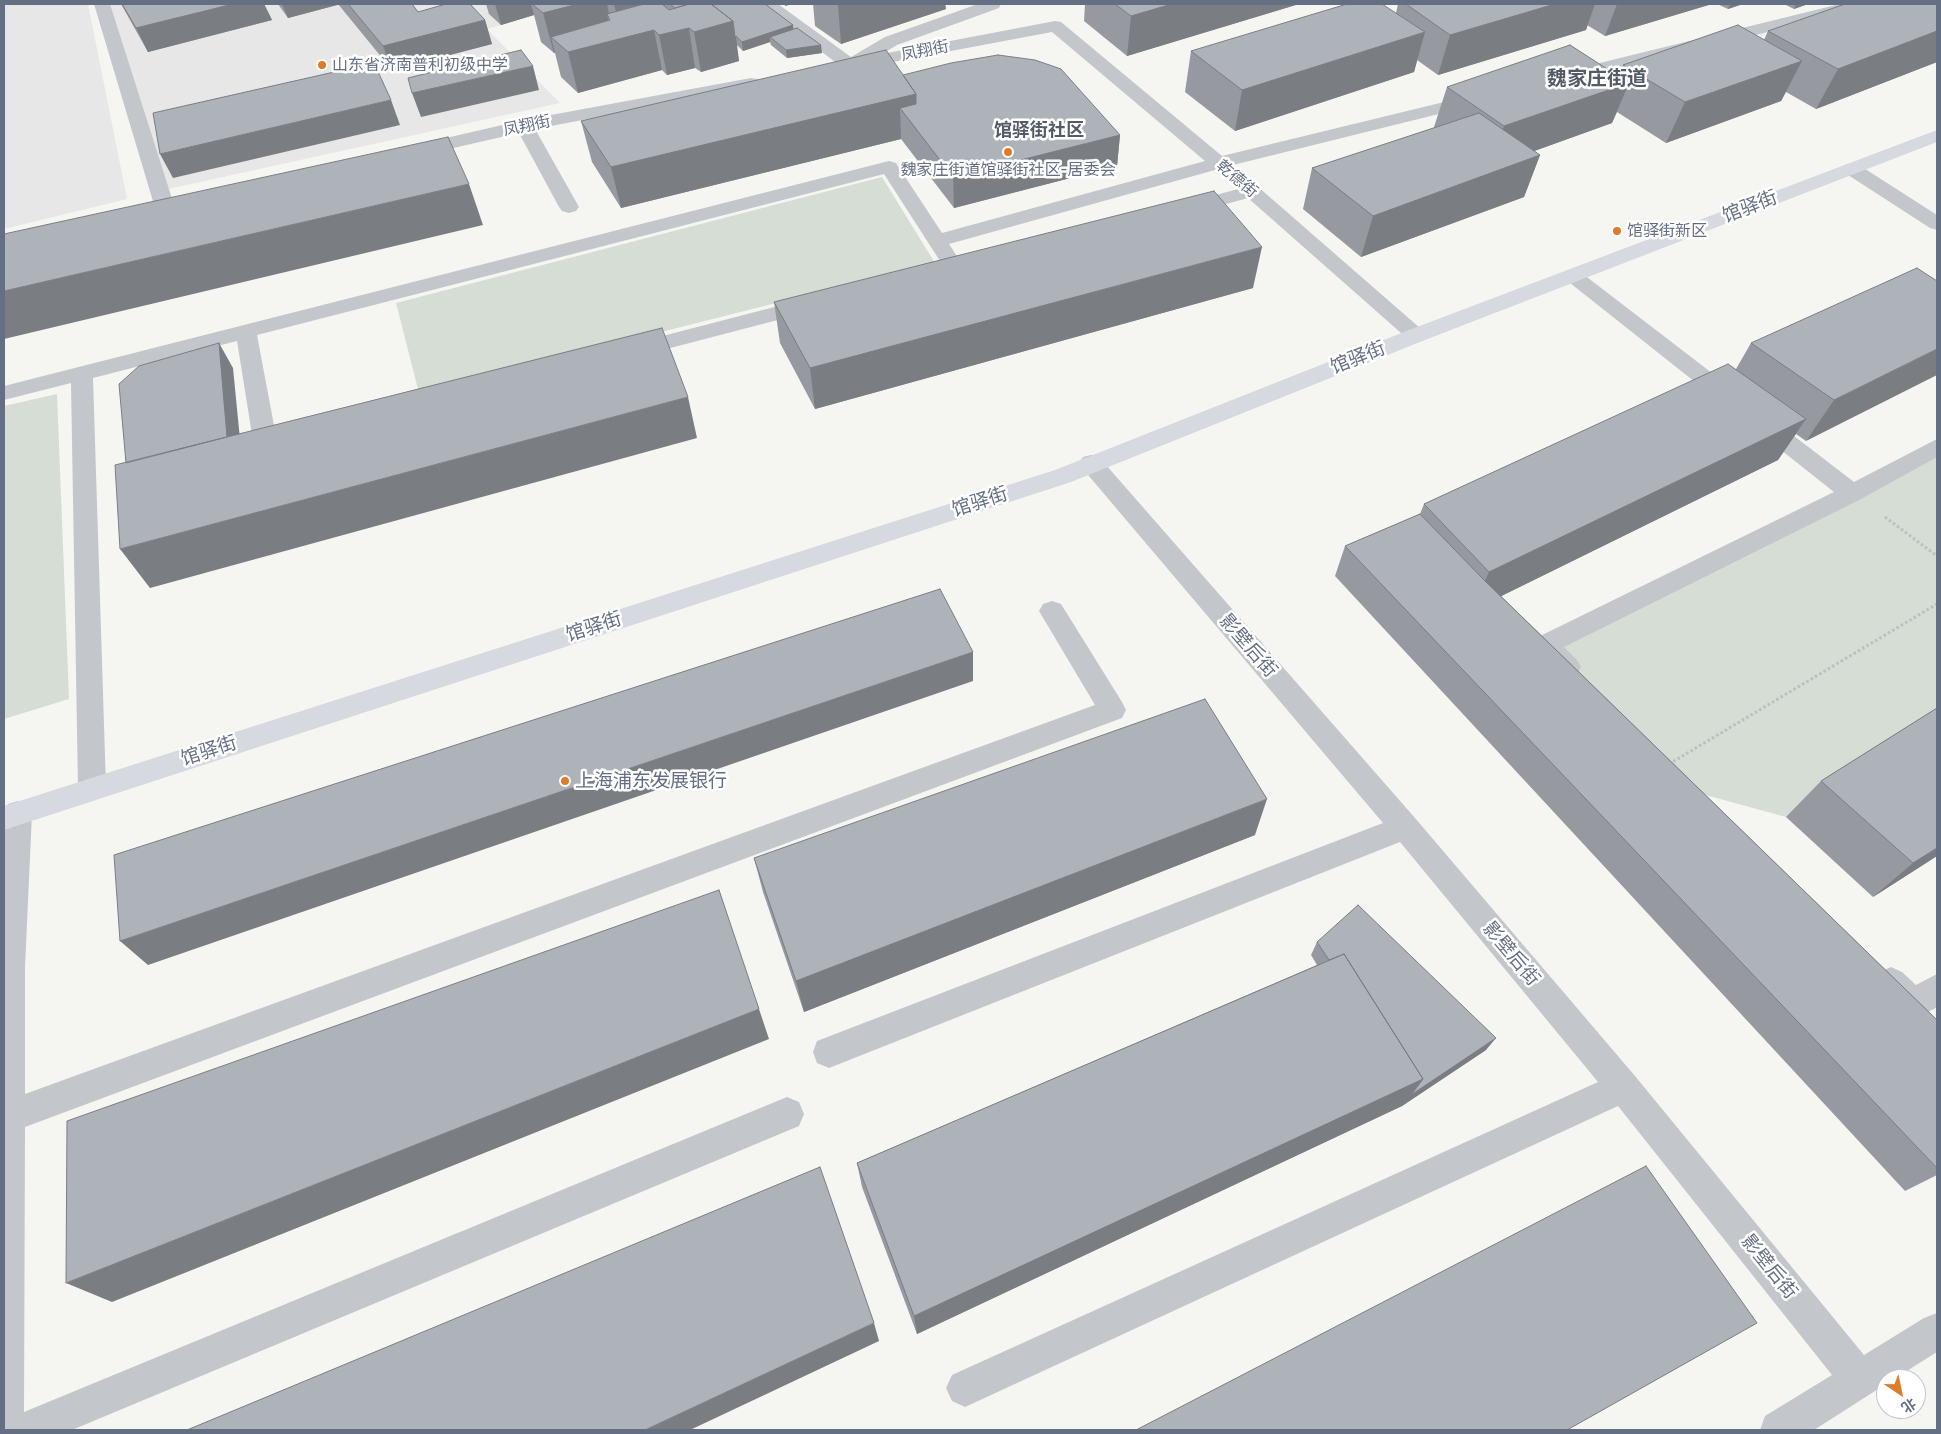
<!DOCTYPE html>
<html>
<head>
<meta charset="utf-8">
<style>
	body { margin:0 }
	#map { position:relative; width:1941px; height:1434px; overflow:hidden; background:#f5f6f2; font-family:Cabin,"Noto Sans SC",sans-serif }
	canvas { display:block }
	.frame { position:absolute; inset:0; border:5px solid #656f83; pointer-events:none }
	.north { position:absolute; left:1876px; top:1369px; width:50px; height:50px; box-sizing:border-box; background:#fff; border:1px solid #c1c5cd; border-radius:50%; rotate:146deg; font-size:14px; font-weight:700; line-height:20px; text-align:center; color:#656f83 }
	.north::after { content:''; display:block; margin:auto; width:18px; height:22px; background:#df7c29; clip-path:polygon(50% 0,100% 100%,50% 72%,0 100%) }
</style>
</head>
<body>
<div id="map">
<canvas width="1941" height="1434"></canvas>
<div class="frame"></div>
<div class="north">北</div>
</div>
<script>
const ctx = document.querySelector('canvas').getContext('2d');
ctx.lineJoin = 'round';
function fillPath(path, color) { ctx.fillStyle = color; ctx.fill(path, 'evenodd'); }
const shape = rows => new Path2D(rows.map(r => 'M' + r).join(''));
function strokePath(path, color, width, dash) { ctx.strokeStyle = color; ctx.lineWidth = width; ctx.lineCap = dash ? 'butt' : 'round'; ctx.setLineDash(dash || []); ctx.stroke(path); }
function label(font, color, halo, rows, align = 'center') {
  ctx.font = font + ' Cabin,"Noto Sans SC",sans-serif'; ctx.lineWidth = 5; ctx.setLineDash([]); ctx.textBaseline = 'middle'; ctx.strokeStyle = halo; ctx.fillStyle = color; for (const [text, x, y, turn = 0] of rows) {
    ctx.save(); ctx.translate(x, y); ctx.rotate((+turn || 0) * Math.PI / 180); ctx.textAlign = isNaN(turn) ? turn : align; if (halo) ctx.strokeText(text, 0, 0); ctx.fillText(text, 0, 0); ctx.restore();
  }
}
const built = shape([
	[4,4,88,4,127,199,4,229],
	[102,4,563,4,565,6,487,29,560,103,159,191]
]);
const green = shape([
	[882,177,935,263,419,393,396,303],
	[57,394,69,699,4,719,4,406],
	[1937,447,1937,722,1786,817,1702,794,1545,645,1852,493]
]);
const path = shape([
	[1885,517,1937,556],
	[1669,764,1937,604]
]);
const minor = shape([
	[94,4,110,4,175,208,172,212,165,214,158,212,155,208,94,4],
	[760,4,778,4,851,57,885,37,978,4,1001,4,999,8,897,45,882,54,1055,21,1061,22,1222,156,1477,94,1483,95,1486,99,1483,103,1233,165,1428,335,1425,340,1417,342,1409,340,1248,198,1186,215,1179,213,1176,209,1179,205,1238,189,1215,170,949,244,964,267,961,271,929,279,922,277,919,273,922,269,942,264,884,174,257,335,276,436,283,434,291,436,295,442,291,448,266,455,258,453,254,447,237,341,93,378,106,788,102,797,92,800,82,797,78,788,71,383,4,400,4,386,889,161,896,163,942,233,1205,161,1052,32,850,70,844,69,760,4],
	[1840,4,1867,4,1865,8,1569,81,1563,80,1560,76,1563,72,1840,4],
	[751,78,757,79,760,83,757,87,535,129,579,207,576,211,569,213,562,211,559,207,519,133,414,157,407,155,405,151,407,147,524,120,751,78],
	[1852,163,1859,165,1937,215,1937,230,1930,228,1845,173,1842,169,1845,165,1852,163],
	[1572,269,1579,271,1854,482,1937,439,1937,457,1861,499,1564,647,1577,660,1581,667,1577,674,1568,678,1559,674,1536,652,1532,645,1536,638,1834,492,1565,279,1562,275,1565,271,1572,269],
	[813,297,820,299,824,304,820,309,632,358,624,356,621,351,624,346,813,297],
	[1091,455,1099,457,1415,818,1635,1076,1864,1355,1924,1318,1937,1313,1937,1352,1894,1379,1886,1379,1886,1384,1814,1430,1760,1430,1765,1416,1832,1375,1618,1106,978,1401,965,1407,952,1401,946,1388,952,1375,1598,1082,1400,842,829,1068,817,1063,813,1052,817,1041,1383,823,1083,469,1079,463,1083,457,1091,455],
	[1052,601,1061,604,1122,702,1126,710,1122,718,25,1127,24,1412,787,1097,799,1102,804,1114,799,1126,72,1430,4,1430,4,813,8,804,18,801,28,804,32,813,25,967,25,1094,1095,705,1039,611,1043,604,1052,601],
	[1891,967,1902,972,1916,985,1937,974,1937,1007,1914,1020,1903,1016,1880,992,1875,982,1880,972,1891,967]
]);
const major = shape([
	[1937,130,1937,142,1425,340,1071,482,4,830,4,806,1055,470,1409,330,1937,130]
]);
const wall = shape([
	[121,4,264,4,272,20,148,52],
	[278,4,336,4,337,5,288,18],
	[338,4,412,4,418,12,485,20,492,44,392,70],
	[486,4,765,4,793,25,793,29,822,53,787,58,771,45,770,42,743,51,737,45,736,45,739,61,701,72,695,68,667,75,662,70,578,93,561,77,555,53,554,53,541,42,534,15,501,25,489,14],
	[813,4,946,4,945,4,946,9,841,44,815,26],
	[1085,4,1299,4,1127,56,1084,21],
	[1398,4,1712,4,1605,36,1587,25,1586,30,1438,75,1417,60,1414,72,1235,131,1185,92,1191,51,1396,13],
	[1717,4,1743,4,1728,9],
	[1784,4,1808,4,1794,9],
	[1937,4,1937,62,1816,109,1786,92,1781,101,1666,143,1617,112,1612,123,1534,151,1540,155,1524,197,1361,257,1303,209,1312,168,1435,128,1434,127,1447,87,1619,76,1623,65,1764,40,1768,31],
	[903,75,1120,135,1117,166,954,208,901,139,621,208,592,162,581,121],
	[1937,281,1806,441,1796,434,1778,460,1501,596,1937,1020,1937,1175,1905,1191,1335,576,1345,546,1420,514,1424,504,1736,369,1751,343],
	[1253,288,815,409,780,343,774,302],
	[1937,708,1937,856,1873,897,1786,817,1821,781],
	[1255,835,804,1012,763,892,754,858],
	[1317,942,1486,1050,1402,1106,917,1334,862,1187,857,1163,1317,965,1311,955]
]);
const shadedWall = shape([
	[233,4,264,4,272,20,148,52,136,28],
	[282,4,336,4,337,5,288,18],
	[495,4,531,4,534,15,501,25],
	[578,4,607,4,610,19,607,14,610,27,551,37,555,53,554,53,543,13],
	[614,4,666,4,666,5,660,6,621,33],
	[785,4,793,4,785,6],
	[841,4,946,4,945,4,946,9,841,44,838,5],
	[1172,4,1299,4,1127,56,1131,16],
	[1555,4,1595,4,1586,30,1438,75,1450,35],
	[1617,4,1712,4,1605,36],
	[1730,4,1743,4,1728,9],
	[1796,4,1808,4,1794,9],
	[718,18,719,25,733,21,735,37,736,36,739,61,701,72,694,32,689,28,695,68,667,75,659,35,686,28],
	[485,20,492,44,392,70,383,46],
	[793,25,794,34,770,37,770,42,743,51,742,42],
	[654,30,662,70,578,93,568,52],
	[1937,31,1937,62,1816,109,1838,69],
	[1425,32,1414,72,1235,131,1242,90],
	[821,45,822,53,787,58,786,50],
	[1802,61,1781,101,1666,143,1685,102],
	[533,66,539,90,421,117,412,93],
	[1629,83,1612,123,1490,167,1504,126],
	[916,94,917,131,900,108,901,139,621,208,611,167],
	[391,100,400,125,173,178,160,154],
	[1120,135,1117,166,954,208,953,177],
	[1540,155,1524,197,1361,257,1373,216],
	[469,184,483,225,4,339,4,291],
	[1262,247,1253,288,815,409,810,368],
	[219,343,233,368,244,480,144,506],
	[1937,349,1937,375,1806,441,1834,400],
	[688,397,697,438,150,588,120,549],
	[1806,419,1778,460,1471,611,1489,572],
	[973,652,973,681,148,965,120,941],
	[1267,799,1255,835,804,1012,796,981],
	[1937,848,1937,856,1873,897,1913,863],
	[759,1009,769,1039,112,1302,66,1283],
	[1496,1038,1486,1050,1402,1106,917,1334,914,1316],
	[874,1323,879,1341,690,1430,645,1430]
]);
const building = shape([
	[122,4,233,4,136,28,122,4],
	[348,4,412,4,418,12,446,4,470,4,485,20,383,46,348,4],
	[532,4,578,4,543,13,532,4],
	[644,4,662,4,669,10,689,4,711,4,733,21,694,32,689,28,659,35,654,30,568,52,551,37,610,20,607,14,644,4],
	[670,4,689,4,675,8,670,4],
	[711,4,765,4,793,25,742,42,736,36,735,37,733,21,711,4],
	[1115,4,1172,4,1131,16,1115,4],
	[1347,4,1382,4,1425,32,1242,90,1191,51,1347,4],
	[1406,4,1555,4,1450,35,1406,4],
	[1845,4,1937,4,1937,31,1838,69,1768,31,1845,4],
	[1738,25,1802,61,1685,102,1623,65,1738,25],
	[797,28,821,45,786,50,770,37,797,28],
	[1570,45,1629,83,1504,126,1447,87,1570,45],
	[521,50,533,66,412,93,408,78,521,50],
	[886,50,916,94,611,167,581,121,886,50],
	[998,55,1035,60,1061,69,1120,135,953,177,900,108,916,104,916,94,903,75,951,63,998,55],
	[374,63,391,100,160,154,153,113,374,63],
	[1479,113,1540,155,1373,216,1312,168,1479,113],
	[448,137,469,184,4,291,4,234,448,137],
	[1214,191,1262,247,810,368,774,302,1214,191],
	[1917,268,1937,281,1937,349,1834,400,1751,343,1917,268],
	[662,328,688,397,120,549,115,465,662,328],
	[219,343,227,437,126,463,119,384,139,366,219,343],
	[1728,364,1806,419,1489,572,1424,504,1728,364],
	[1420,514,1485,581,1937,1020,1937,1168,1345,546,1420,514],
	[940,589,973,652,120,941,114,855,940,589],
	[1205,699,1267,799,796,981,754,858,1205,699],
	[1937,708,1937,848,1913,863,1821,781,1937,708],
	[719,890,759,1009,66,1283,67,1121,719,890],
	[1358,905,1496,1038,1411,1095,1423,1079,1344,954,1329,960,1317,942,1358,905],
	[1344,954,1423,1079,914,1316,857,1163,1344,954],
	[1646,1166,1757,1323,1567,1430,1136,1430,1646,1166],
	[820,1167,874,1323,645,1430,187,1430,820,1167]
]);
const markers = [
	[322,65,5,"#df7c29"],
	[1008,152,5,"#df7c29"],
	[1617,231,5,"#df7c29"],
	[565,781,5,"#df7c29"]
];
const farStreetnames = [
	["凤翔街",925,51,-11],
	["凤翔街",527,126,-12],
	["乾德街",1237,179,40]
];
const farPoinames = [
	["山东省济南普利初级中学",332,65],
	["魏家庄街道馆驿街社区-居委会",1008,170,"center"],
	["馆驿街新区",1627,231]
];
const farQuarternames = [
	["馆驿街社区",1039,131]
];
const streetNames = [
	["馆驿街",1750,207,-21],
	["馆驿街",1358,358,-22],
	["馆驿街",980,502,-18],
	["馆驿街",594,627,-18],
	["影壁后街",1248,646,49],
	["馆驿街",209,751,-18],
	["影壁后街",1511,954,50],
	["影壁后街",1769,1267,51]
];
const poiNames = [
	["上海浦东发展银行",575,781]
];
const farDistrictnames = [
	["魏家庄街道",1597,79]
];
fillPath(built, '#e6e7e6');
fillPath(green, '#d5ddd4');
strokePath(path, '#bdbec1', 3, [2.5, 2.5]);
fillPath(minor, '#c3c6ca');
fillPath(major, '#d6d9df');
fillPath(wall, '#969aa0');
fillPath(shadedWall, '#7a7d82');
fillPath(building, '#aeb3ba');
strokePath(building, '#7a7d82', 1);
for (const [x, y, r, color] of markers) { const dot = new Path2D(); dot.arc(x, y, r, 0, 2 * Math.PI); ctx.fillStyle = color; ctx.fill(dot); strokePath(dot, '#fff', 2); }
label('16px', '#656f83', '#fff', farStreetnames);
label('16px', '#656f83', '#fff', farPoinames, 'left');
label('bold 18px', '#535a68', '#fff', farQuarternames);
label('19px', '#656f83', '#fff', streetNames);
label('19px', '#656f83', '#fff', poiNames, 'left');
label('bold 20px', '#535a68', '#fff', farDistrictnames);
</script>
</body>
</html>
